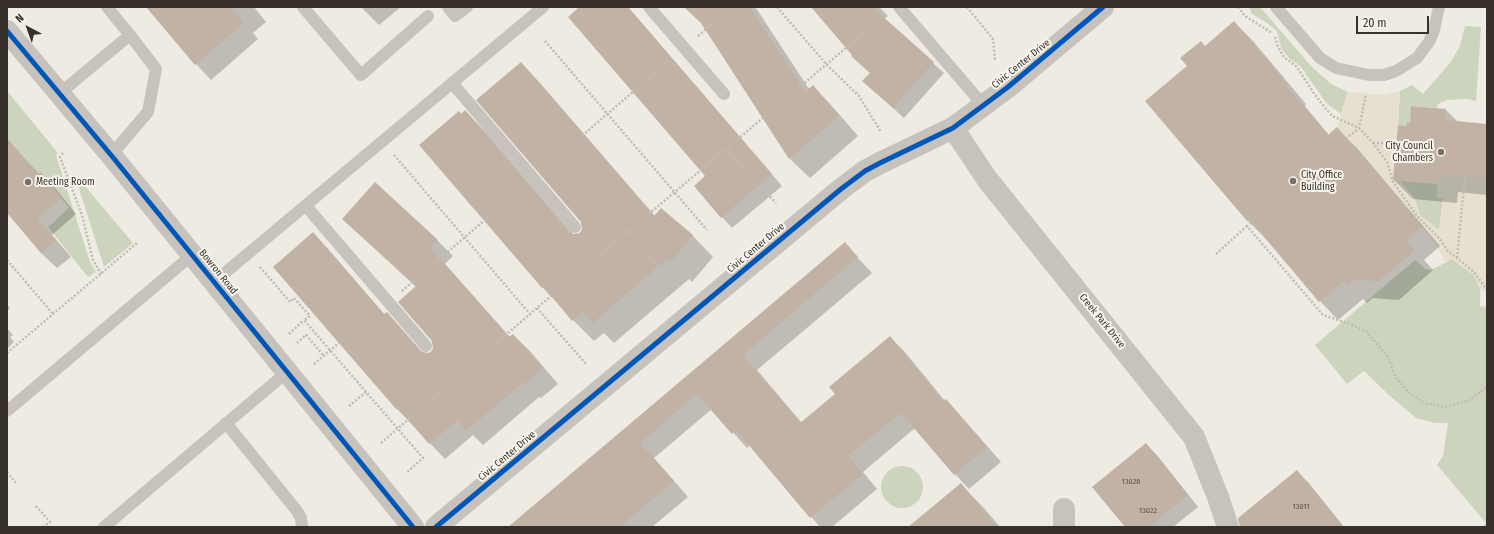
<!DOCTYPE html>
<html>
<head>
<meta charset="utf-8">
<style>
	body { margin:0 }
	#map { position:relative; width:1494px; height:534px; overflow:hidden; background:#eeebe3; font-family:"Fira Sans Condensed",sans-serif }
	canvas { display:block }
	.frame { position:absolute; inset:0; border:8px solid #38302a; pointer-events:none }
	.north { position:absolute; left:8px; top:8px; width:40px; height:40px; -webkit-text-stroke:3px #f9f5ec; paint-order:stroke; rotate:319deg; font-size:11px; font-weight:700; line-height:16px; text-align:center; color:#38302a }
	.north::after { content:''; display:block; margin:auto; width:14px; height:18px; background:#38302a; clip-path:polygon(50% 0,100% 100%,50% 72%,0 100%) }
	.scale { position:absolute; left:1356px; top:16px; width:73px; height:18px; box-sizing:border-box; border:2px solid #38302a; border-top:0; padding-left:5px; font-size:12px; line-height:14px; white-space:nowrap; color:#38302a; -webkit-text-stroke:3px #f9f5ec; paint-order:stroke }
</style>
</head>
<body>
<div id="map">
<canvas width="1494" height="534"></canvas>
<div class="frame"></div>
<div class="north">N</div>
<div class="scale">20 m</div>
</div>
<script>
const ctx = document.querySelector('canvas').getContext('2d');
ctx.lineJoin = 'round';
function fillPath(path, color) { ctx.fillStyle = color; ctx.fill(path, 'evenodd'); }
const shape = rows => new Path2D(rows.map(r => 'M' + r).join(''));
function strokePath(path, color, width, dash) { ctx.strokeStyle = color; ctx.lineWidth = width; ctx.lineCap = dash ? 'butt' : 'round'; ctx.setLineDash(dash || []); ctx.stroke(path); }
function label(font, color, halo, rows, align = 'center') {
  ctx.font = font + ' "Fira Sans Condensed",sans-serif'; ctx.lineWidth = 4; ctx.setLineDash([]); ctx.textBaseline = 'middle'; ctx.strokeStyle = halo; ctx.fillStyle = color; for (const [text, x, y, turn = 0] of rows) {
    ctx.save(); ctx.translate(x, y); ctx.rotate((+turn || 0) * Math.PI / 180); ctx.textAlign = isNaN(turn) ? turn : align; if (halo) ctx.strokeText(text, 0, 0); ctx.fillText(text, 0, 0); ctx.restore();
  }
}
const green = shape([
	[1249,7,1260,7,1311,66,1331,84,1348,92,1341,114,1327,104,1301,67,1289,58,1281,48,1277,31,1267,23,1252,14],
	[1465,26,1481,27,1476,101,1467,99,1447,100,1438,104,1437,108,1412,106,1410,123,1406,126,1398,125,1400,91,1412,85,1423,94,1450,63,1460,46],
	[7,91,58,153,56,155,90,262,96,272,88,277,48,227,69,208,41,172,38,174,7,144],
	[1395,162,1403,163,1407,166,1405,181,1438,184,1437,197,1443,198,1439,230,1420,215,1414,197,1402,184,1395,173],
	[74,173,133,243,104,267],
	[1452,259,1474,275,1480,290,1480,306,1487,307,1487,527,1483,527,1486,523,1437,465,1443,456,1448,423,1435,423,1416,418,1390,396,1364,371,1347,384,1315,345,1415,260,1425,269,1431,270],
	'881 487a21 21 0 1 1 42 0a21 21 0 1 1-42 0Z'
]);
const plaza = shape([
	[1400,91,1395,162,1395,173,1402,184,1414,197,1420,215,1439,230,1443,198,1437,197,1439,174,1487,178,1487,291,1480,290,1474,275,1463,266,1452,259,1446,263,1435,243,1422,227,1337,127,1348,92,1384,95]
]);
const shadow = shape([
	[147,7,254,7,266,22,253,33,258,39,211,80,196,64],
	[361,7,401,7,379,25],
	[581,7,628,7,782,186,732,228,722,217,707,177],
	[684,7,755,7,758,11,809,89,813,86,832,106,858,136,810,178,790,159,705,26],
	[812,7,879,7,888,16,884,19,944,73,904,118,874,91,871,73],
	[1234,22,1253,41,1306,104,1305,106,1329,135,1337,129,1356,147,1440,246,1424,260,1433,270,1399,300,1373,298,1367,303,1363,299,1338,320,1320,301,1266,239,1247,220,1188,66,1205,47],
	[521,63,541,84,655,216,661,209,693,236,713,257,692,282,689,279,614,343,604,333,594,341,573,320,543,288,420,145,465,111,486,132,574,235,580,234,583,229,582,222],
	[1412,107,1446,110,1458,122,1487,125,1487,195,1458,192,1457,203,1413,199,1394,180,1407,127,1411,124],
	[10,143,39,174,41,173,56,189,76,214,52,235,71,257,57,268,41,253,7,212,7,146],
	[343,219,437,240,453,256,445,264,510,337,513,335,529,350,558,384,541,398,539,397,483,445,473,435,445,459,397,409,313,234,328,249,385,315,387,313,423,353,427,354,431,353,434,348,416,287],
	[845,244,872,273,757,370,802,423,836,394,890,337,905,352,945,401,946,400,960,415,1001,462,969,489,955,474,915,428,863,472,877,489,832,527,820,527,750,445,747,448,712,409,654,458,688,497,652,527,510,527],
	[7,304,10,308,7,311],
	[7,328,13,335,10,337,14,342,7,349],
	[1146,444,1157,455,1198,507,1173,527,1126,527],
	[1297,472,1308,482,1344,527,1248,527],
	[961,485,984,508,1000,527,910,527]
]);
const building = shape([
	[146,7,231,7,244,23,195,65],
	[579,7,628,7,772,174,721,218,694,186,705,176,568,17],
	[684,7,750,7,805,92,813,85,839,116,789,159,701,23],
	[811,7,872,7,934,62,893,108,862,81,870,73,851,56,852,55],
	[1234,21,1288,85,1286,86,1328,135,1337,127,1422,227,1406,240,1415,251,1379,281,1354,280,1348,285,1344,281,1319,302,1249,219,1247,221,1145,101,1187,66,1180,58,1201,41,1205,46],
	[521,62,654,216,661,208,693,235,671,262,667,259,593,323,583,312,572,321,544,287,542,288,419,145,459,111,461,114,465,110,569,232,573,234,580,233,582,229,581,222,476,100],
	[1411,106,1446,109,1445,120,1487,124,1487,178,1439,174,1438,184,1393,180,1398,125,1406,126,1407,123,1410,123],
	[7,138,38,174,41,172,61,198,37,219,56,240,41,253,7,213],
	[375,182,438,240,431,248,509,337,513,334,543,368,525,384,524,382,466,431,458,420,429,444,398,408,397,410,273,267,313,232,384,314,387,312,421,351,427,353,431,352,433,348,432,341,398,302,416,286,342,219],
	[845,242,858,257,743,355,800,423,835,394,829,387,890,336,943,401,946,399,987,447,954,475,901,413,848,456,863,474,810,518,736,430,732,434,697,394,640,443,674,481,620,527,508,527],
	[1146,443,1188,495,1149,527,1125,527,1092,487],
	[1297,470,1344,527,1240,527,1238,518],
	[961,483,997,527,908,527]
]);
const path = shape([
	[777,7,827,65,859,96,881,132],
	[967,7,993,39,995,61],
	[1238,7,1245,16,1272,33],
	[698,36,733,7],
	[1275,37,1278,47,1284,57,1297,67,1313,92,1322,104,1332,116,1359,128,1373,143,1387,162,1393,182,1417,216,1439,238,1448,251,1474,272,1487,290],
	[545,41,707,230],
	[1346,139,1359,128,1366,94],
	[1373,143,1396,143],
	[727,149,776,203],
	[63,153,60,157,82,215,93,260,101,274],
	[394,155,530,314],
	[546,167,671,59],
	[7,213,19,204],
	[1254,220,1247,226,1323,315,1347,323,1366,331,1388,357,1395,376,1408,392,1425,403,1444,407,1468,401,1487,387],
	[629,231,676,288],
	[1216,254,1247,226],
	[1457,258,1465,176],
	[7,260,53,314],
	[260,267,290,302,294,298,310,316,304,320,423,458,406,473],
	[402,291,520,190],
	[537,308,586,364],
	[289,334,304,320],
	[297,343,306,335,324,356],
	[7,353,137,243],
	[314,364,375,313],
	[349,406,366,392],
	[381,443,537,308,884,16],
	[7,472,16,483],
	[36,506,50,522,43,527]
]);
const service = shape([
	[303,7,361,75,428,16],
	[448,7,455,16,467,7],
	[649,7,724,94],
	[899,7,983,105],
	[1276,7,1320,58,1336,68,1369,75,1384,75,1396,71,1417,58,1429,42,1434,30,1439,7],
	[452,83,575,227],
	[60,93,130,35,107,7],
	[111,155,148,112,156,69,130,35],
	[306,206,426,346],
	[214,282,543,7],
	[7,411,192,255],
	[226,423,297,511,301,518,302,527],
	[104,527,287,372]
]);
const minor = shape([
	[953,128,987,179,1194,437,1218,497,1228,527],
	[1064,509,1064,527]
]);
const tertiary = shape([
	[7,31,111,155,413,527],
	[436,527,841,189,865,171,880,163,953,128,1008,87,1103,7]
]);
const cycleway = shape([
	[7,31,111,155,413,527],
	[436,527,841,189,865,171,880,163,953,128,1008,87,1103,7]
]);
const markers = [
	[1441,152,4,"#78716b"],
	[1293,181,4,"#78716b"],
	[28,182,4,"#78716b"]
];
const numberNames = [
	["13026",1131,482],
	["13011",1301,507],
	["13022",1148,511]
];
const streetNames = [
	["Civic Center Drive",1021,64,-39],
	["Civic Center Drive",756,248,-40],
	["Bowron Road",218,272,51],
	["Creek Park Drive",1102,321,51],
	["Civic Center Drive",507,456,-40]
];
const poiNames = [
	["City Council",1433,146,"right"],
	["Chambers",1433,158,"right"],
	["City Office",1301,175],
	["Building",1301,187],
	["Meeting Room",36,182]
];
fillPath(green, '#ccd4be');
fillPath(plaza, '#e7e0d1');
fillPath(shadow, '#0003');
fillPath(building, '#c1b2a5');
strokePath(path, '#c0bbb4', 2.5, [2, 2]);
strokePath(service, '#c7c2bc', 12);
strokePath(minor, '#c7c2bc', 22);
strokePath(tertiary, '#c7c2bc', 22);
strokePath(cycleway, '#0057b8', 5);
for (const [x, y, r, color] of markers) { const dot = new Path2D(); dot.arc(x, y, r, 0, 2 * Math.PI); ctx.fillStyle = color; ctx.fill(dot); strokePath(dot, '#f9f5ec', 1.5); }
label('8px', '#5a5049', null, numberNames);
label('10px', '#38302a', '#f9f5ec', streetNames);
label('10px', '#38302a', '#f9f5ec', poiNames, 'left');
</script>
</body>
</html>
